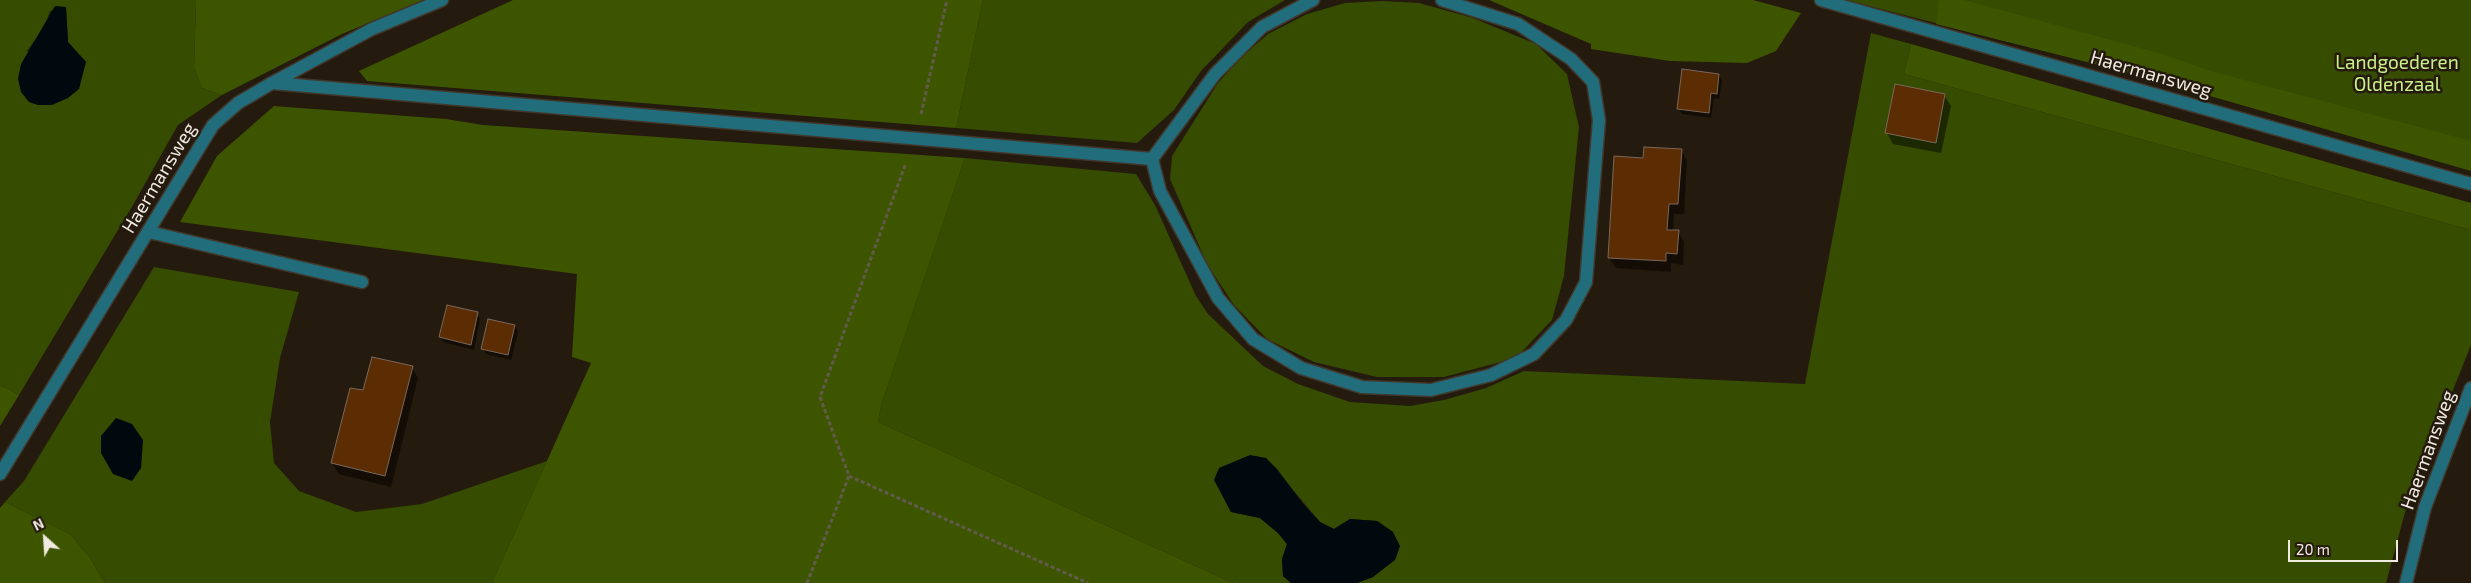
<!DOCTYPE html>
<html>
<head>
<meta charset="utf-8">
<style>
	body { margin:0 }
	#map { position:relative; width:2471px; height:583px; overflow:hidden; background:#241a0d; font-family:"Exo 2",sans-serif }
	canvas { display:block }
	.north { position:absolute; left:20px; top:513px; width:50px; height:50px; -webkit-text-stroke:4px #241a0d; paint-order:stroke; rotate:334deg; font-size:14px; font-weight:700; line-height:20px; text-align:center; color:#f1eae1 }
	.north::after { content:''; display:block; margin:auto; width:18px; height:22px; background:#f1eae1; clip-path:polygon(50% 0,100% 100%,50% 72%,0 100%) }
	.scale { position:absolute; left:2288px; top:540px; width:110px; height:22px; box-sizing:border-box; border:2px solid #f1eae1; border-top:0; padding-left:6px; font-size:15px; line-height:18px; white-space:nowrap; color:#f1eae1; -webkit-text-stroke:4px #241a0d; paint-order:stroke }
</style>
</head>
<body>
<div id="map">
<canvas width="2471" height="583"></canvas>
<div class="north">N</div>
<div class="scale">20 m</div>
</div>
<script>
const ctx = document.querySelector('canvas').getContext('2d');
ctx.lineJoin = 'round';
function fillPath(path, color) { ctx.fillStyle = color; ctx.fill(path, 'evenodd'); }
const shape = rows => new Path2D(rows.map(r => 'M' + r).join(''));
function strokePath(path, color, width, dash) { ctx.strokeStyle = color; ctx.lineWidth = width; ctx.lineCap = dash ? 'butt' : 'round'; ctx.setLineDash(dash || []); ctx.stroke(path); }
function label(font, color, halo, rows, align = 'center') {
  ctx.font = font + ' "Exo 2",sans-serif'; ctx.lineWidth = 5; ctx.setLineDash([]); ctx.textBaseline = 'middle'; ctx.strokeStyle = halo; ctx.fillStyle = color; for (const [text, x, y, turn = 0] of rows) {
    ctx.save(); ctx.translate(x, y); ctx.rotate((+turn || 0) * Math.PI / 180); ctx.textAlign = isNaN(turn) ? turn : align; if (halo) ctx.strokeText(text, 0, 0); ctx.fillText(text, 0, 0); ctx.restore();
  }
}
const green = shape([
	[0,0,196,0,194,68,202,88,222,95,178,125,133,205,19,395,0,385],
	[66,7,68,42,86,62,27,51,45,26,50,11],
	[983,0,1285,0,1248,22,1201,71,1174,110,1137,143,956,128],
	[1846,0,2471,0,2471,170,2126,72],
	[1382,1,1419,3,1473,18,1536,44,1567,74,1579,127,1564,276,1552,320,1516,358,1444,377,1377,377,1314,362,1267,339,1234,305,1207,264,1170,179,1172,156,1218,83,1239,59,1268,34,1307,14,1345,3],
	[1871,33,1911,44,1904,74,2471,230,2471,345,2407,505,2386,583,1357,583,1373,577,1393,532,1377,521,1350,519,1334,529,1320,522,1266,458,1222,494,1231,512,1260,518,1278,533,1287,544,1282,559,1283,576,1291,583,1233,583,878,422,881,406,965,158,1136,174,1155,205,1196,296,1208,314,1263,366,1298,384,1350,402,1410,406,1444,400,1486,388,1524,371,1805,384],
	[154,267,299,292,280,358,270,422,274,463,299,491,356,512,422,504,547,461,492,583,105,583,90,558,70,534,5,502,24,481]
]);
const forest = shape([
	[196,0,423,0,342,34,222,95,202,88,194,68],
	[513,0,983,0,956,128,367,81,359,71],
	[1489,0,1753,0,1801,13,1776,51,1747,63,1670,61,1591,49,1591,44],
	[1939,0,1964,0,2162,54,2211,71,2471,141,2471,171,2127,72,1936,24],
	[1911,44,2471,203,2471,230,1904,74],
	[274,106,446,119,483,125,965,158,881,406,878,422,1233,583,492,583,591,363,572,357,577,274,180,222,217,156],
	[0,385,19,395,0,426],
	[5,502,70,534,90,558,105,583,0,583,0,508]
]);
const water = shape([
	[55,6,66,7,68,42,86,62,79,89,68,98,52,105,38,105,29,102,21,92,18,79,21,64],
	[116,418,132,424,143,440,141,468,132,481,113,474,101,453,101,436],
	[1250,455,1266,458,1277,469,1304,505,1320,522,1334,529,1350,519,1377,521,1393,532,1400,546,1395,560,1373,577,1357,583,1291,583,1283,576,1282,559,1287,544,1278,533,1260,518,1231,512,1214,480,1219,468]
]);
const shadow = shape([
	[1719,75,1722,81,1719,99,1714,98,1711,118,1682,114,1679,109],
	[1944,95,1951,106,1941,153,1893,144,1887,133],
	[1681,150,1687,161,1684,214,1674,214,1673,231,1678,232,1684,242,1683,265,1671,263,1671,272,1616,268,1609,258,1644,159],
	[477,313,480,319,474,350,443,342,440,337],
	[515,326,518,332,511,360,486,354,483,348],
	[412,368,418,378,391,487,339,474,332,463,364,392]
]);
const building = shape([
	[1682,69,1719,74,1717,94,1711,93,1709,113,1677,109,1682,69],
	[1895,84,1945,94,1936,143,1885,133,1895,84],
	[1644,147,1682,149,1678,204,1669,204,1667,230,1679,230,1677,254,1666,253,1666,261,1608,258,1614,156,1643,158,1644,147],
	[447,305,478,312,471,345,439,337,447,305],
	[488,319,515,325,508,355,481,349,488,319],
	[372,357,413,366,385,476,331,463,350,388,363,390,372,357]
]);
const path = shape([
	[921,114,947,0],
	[849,476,1088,583],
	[807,583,849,476,820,397,906,163]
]);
const minor = shape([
	[1821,0,2471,184],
	[272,83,1152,159],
	[1152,159,1160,191,1218,298,1253,339,1301,368,1362,387,1431,390,1491,375,1534,354,1566,320,1586,282,1599,120,1593,82,1571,59,1518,24,1442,0],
	[1152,159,1215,74,1262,27,1313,0],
	[149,232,362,282],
	[0,474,213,125,238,103,272,83,372,29,442,0],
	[2406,583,2425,507,2471,388]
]);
const parkNames = [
	["Landgoederen",2397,63],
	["Oldenzaal",2397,85]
];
const streetNames = [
	["Haermansweg",2151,74,16],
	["Haermansweg",159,178,-59],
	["Haermansweg",2428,450,-70]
];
fillPath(green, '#364c00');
fillPath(forest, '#3e5500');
fillPath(water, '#01090f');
fillPath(shadow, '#0007');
fillPath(building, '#5c2c03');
strokePath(building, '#7a685d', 1);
strokePath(minor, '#41372b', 15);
strokePath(path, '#635a4e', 3, [4, 2.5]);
strokePath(minor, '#226d7c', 12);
label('19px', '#caf089', '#241a0d', parkNames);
label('19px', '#f1eae1', '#241a0d', streetNames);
</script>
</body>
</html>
